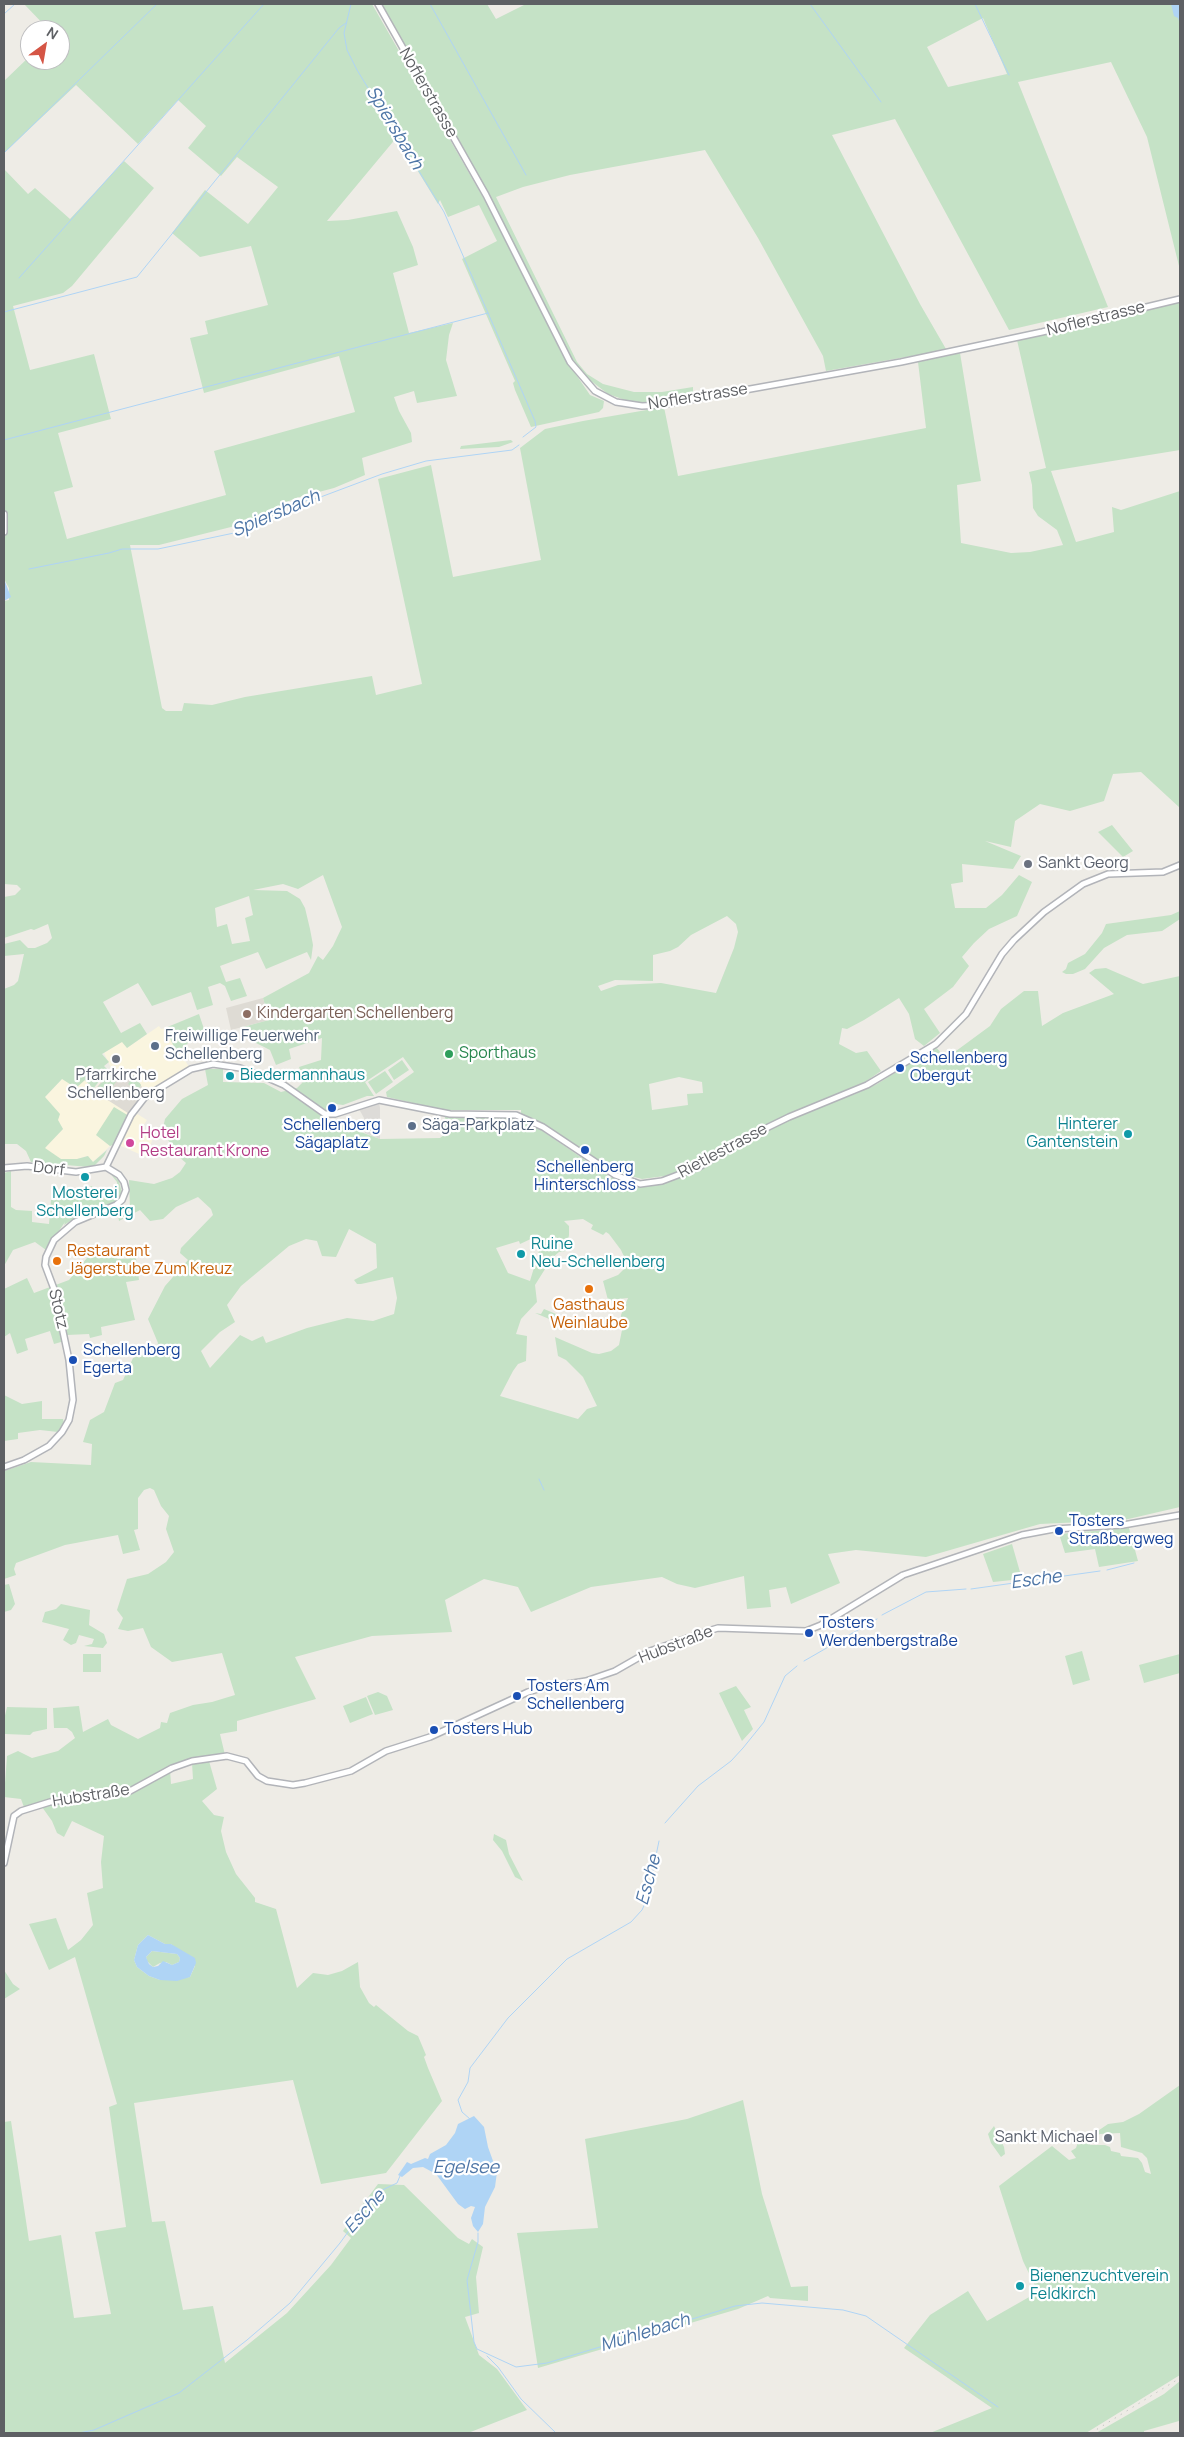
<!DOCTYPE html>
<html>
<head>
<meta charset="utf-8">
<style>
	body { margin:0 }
	#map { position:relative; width:1184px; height:2437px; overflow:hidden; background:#eeece6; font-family:Manrope,sans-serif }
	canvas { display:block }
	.frame { position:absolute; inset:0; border:5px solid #5e6064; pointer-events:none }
	.north { position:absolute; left:20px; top:20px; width:50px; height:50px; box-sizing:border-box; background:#fff; border:1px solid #bfbfc1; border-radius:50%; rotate:32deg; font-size:14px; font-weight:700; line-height:20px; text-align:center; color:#5e6064 }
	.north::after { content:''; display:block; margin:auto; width:18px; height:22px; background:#d55545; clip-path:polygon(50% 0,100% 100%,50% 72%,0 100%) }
</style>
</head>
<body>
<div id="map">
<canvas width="1184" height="2437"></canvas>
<div class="frame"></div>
<div class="north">N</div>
</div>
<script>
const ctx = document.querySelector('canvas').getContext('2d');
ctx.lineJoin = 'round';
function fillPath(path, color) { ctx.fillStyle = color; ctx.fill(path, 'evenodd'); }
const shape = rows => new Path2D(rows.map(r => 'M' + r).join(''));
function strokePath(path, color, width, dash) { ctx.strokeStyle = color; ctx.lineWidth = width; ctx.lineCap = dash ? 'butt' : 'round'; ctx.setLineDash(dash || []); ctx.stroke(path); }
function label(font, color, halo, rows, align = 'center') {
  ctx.font = font + ' Manrope,sans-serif'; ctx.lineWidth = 4.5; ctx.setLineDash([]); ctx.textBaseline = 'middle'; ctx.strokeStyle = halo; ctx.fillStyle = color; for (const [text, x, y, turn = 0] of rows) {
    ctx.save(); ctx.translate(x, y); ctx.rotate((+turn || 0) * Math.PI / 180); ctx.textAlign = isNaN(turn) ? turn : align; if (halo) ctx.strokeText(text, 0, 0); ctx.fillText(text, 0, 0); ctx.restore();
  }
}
const commercial = shape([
	[159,1026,161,1029,165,1028,177,1053,180,1052,189,1067,157,1088,134,1112,147,1120,141,1129,153,1138,146,1157,96,1135,110,1146,93,1162,87,1156,77,1159,61,1159,47,1151,45,1148,50,1142,63,1129,45,1097,62,1079,85,1080,94,1090,111,1068,104,1053,122,1041,127,1048]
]);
const industrial = shape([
	[379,1103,380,1108,380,1139,365,1133,364,1118,359,1109]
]);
const education = shape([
	[263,998,269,1020,231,1030,226,1008],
	[108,1073,118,1079,122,1074,130,1080,134,1075,142,1087,135,1098,141,1102,131,1115,106,1099,108,1095,97,1087]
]);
const green = shape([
	[24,4,372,4,488,206,562,354,590,395,604,401,603,408,599,412,531,427,515,390,513,383,515,381,462,259,497,241,479,205,448,217,440,200,438,204,397,137,327,221,348,220,397,211,413,247,418,265,393,273,409,333,453,323,449,335,446,360,457,396,417,403,414,391,394,397,399,411,411,433,412,442,362,458,365,475,334,488,296,498,282,504,264,517,255,521,159,545,130,545,162,708,166,711,182,711,184,703,212,705,245,697,372,676,376,695,422,684,378,479,431,465,453,577,541,560,520,448,545,429,583,421,664,407,678,476,926,428,918,362,960,353,981,481,957,485,961,543,1011,553,1030,552,1063,545,1057,530,1038,516,1033,508,1032,485,1029,472,1046,468,1017,340,1180,302,1180,450,1051,471,1076,542,1114,532,1112,507,1121,510,1180,491,1180,808,1141,772,1113,774,1104,801,1070,811,1040,804,1015,821,1011,847,985,841,1021,856,1013,869,962,864,963,882,951,884,955,908,986,908,1002,895,1019,875,1032,882,1017,916,989,929,974,943,962,957,969,966,953,987,924,1009,940,1033,924,1046,915,1039,909,1014,899,998,864,1020,847,1029,842,1028,839,1044,856,1053,867,1051,881,1071,865,1082,829,1097,853,1095,877,1084,936,1047,945,1058,945,1061,958,1060,956,1051,990,1026,1001,1009,1024,991,1038,991,1042,1026,1063,1013,1114,994,1089,973,1095,969,1106,968,1143,984,1180,976,1180,1507,1124,1520,1040,1524,926,1557,856,1550,828,1554,840,1583,791,1604,786,1587,769,1590,771,1607,747,1609,744,1576,695,1588,677,1584,662,1577,591,1587,531,1612,518,1587,484,1579,445,1600,452,1632,372,1636,295,1657,316,1699,237,1721,237,1731,220,1734,225,1755,171,1767,130,1787,94,1792,93,1795,25,1810,21,1799,4,1797,7,1756,18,1751,32,1758,58,1751,75,1738,72,1732,67,1728,54,1728,53,1708,79,1706,83,1732,108,1719,111,1725,138,1739,160,1728,161,1722,167,1723,170,1713,193,1705,212,1702,235,1695,222,1653,172,1662,151,1647,143,1628,128,1631,118,1629,123,1618,117,1610,127,1579,148,1574,166,1562,174,1552,166,1529,169,1516,161,1506,154,1490,150,1488,144,1490,138,1498,138,1529,134,1530,140,1550,123,1554,118,1535,65,1545,16,1563,14,1569,16,1575,4,1579,4,1471,31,1462,91,1465,92,1444,83,1442,90,1420,104,1412,115,1383,123,1380,133,1358,155,1350,158,1343,148,1319,165,1286,188,1260,180,1253,181,1248,213,1215,211,1209,198,1197,176,1207,163,1219,150,1221,140,1210,119,1221,118,1215,130,1209,129,1180,154,1184,172,1178,180,1172,186,1163,178,1156,164,1133,163,1128,165,1119,182,1099,208,1085,205,1069,223,1069,223,1082,264,1083,281,1092,297,1088,304,1081,299,1067,321,1060,322,1038,289,1049,291,1059,276,1065,270,1050,250,1040,243,1027,269,1020,263,998,309,973,318,956,323,960,333,946,342,927,323,875,298,889,283,884,253,890,287,891,300,899,305,908,310,929,313,945,311,960,307,952,266,969,258,952,220,966,226,982,240,978,247,996,231,1001,225,986,220,983,208,987,213,1005,197,1010,191,992,152,1006,138,983,103,1002,121,1033,140,1023,147,1034,127,1048,122,1042,102,1054,109,1062,104,1066,108,1070,93,1089,85,1080,76,1088,62,1079,45,1097,60,1114,58,1120,63,1129,45,1148,61,1159,77,1159,88,1156,93,1162,107,1150,104,1156,95,1165,89,1167,31,1162,26,1151,17,1144,4,1144,4,989,14,985,18,981,24,954,4,956,4,944,20,940,28,948,35,948,47,943,52,938,48,924,34,930,31,929,4,938,4,897,15,895,21,889,17,885,4,884,4,601,9,600,9,588,4,579,4,169,28,194,35,188,70,219,124,161,154,188,72,286,63,293,13,306,30,370,94,354,111,419,58,433,73,487,54,492,67,539,226,495,214,451,355,412,339,356,204,393,190,338,208,334,205,321,268,305,251,246,200,257,172,233,205,190,248,224,278,187,237,157,221,176,188,148,206,126,178,100,138,144,76,85,4,153,4,81,30,56,30,60,60,60,60,30,49,30],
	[249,896,253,915,245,918,250,941,232,944,227,924,217,927,215,908],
	[727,916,736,924,738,932,734,948,716,993,661,983,618,985,601,991,598,986,615,980,653,981,653,955,670,951,678,947,691,935],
	[403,1057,414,1072,386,1092,387,1097,443,1110,521,1110,521,1114,546,1125,607,1167,623,1174,642,1179,665,1176,695,1166,660,1184,632,1186,610,1177,538,1128,511,1117,445,1115,444,1135,440,1138,380,1139,325,1119,336,1104,343,1105,367,1096,374,1096,365,1082],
	[679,1077,702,1082,703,1093,687,1094,688,1105,652,1110,649,1084],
	[583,1219,593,1225,591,1229,603,1235,606,1232,609,1234,621,1250,628,1265,618,1275,603,1281,608,1300,628,1298,621,1315,622,1330,619,1345,611,1351,599,1354,592,1353,555,1337,558,1356,566,1360,583,1377,597,1406,587,1409,578,1419,500,1396,513,1371,518,1364,526,1361,527,1336,516,1334,521,1319,537,1302,535,1285,552,1258,559,1252,566,1251,569,1235,569,1226,564,1221],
	[349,1229,376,1244,377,1268,354,1280,357,1284,361,1284,393,1277,397,1298,394,1314,373,1321,347,1318,307,1328,266,1343,263,1336,252,1341,240,1335,210,1368,201,1351,220,1332,235,1322,227,1305,241,1286,289,1246,306,1239,317,1241,322,1256,336,1257],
	[535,1237,542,1241,530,1281,508,1273,496,1248,519,1241,520,1244],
	[377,4,487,4,496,19,526,4,1180,4,1180,270,1147,137,1111,62,1018,82,1108,307,1009,330,895,119,832,135,920,304,946,349,940,351,826,371,823,356,758,238,705,150,570,175,523,187,496,197,577,362,587,374,603,384,634,392,662,392,693,387,693,395,648,403,631,402,608,394,582,374,570,356,491,199],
	[983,18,1007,74,948,87,927,47],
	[511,440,513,442,499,447,460,449,461,446],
	[1112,825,1133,851,1123,857,1098,832],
	[1180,911,1180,919,1162,931,1127,935,1104,948,1085,969,1073,974,1066,974,1062,972,1066,969,1068,963,1085,954,1102,933,1106,924,1171,915],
	[199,1014,205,1032,198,1034,177,1053,165,1028],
	[402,1060,409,1070,394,1080,388,1070],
	[385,1071,393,1082,376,1094,368,1082],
	[109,1074,118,1079,108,1093,98,1087],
	[134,1075,141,1085,138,1090,128,1084],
	[114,1107,129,1116,116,1144,110,1146,96,1135],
	[11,1171,11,1207,16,1210,32,1211,32,1222,49,1224,51,1200,60,1200,60,1193,74,1193,92,1186,94,1198,112,1197,118,1192,117,1182,109,1172,119,1181,122,1193,115,1202,83,1213,64,1225,65,1222,46,1250,35,1242,13,1250,4,1266,4,1173],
	[91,1253,119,1259,136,1258,139,1280,126,1282,135,1320,101,1327,102,1335,90,1338,89,1334,67,1335,68,1340,54,1344,50,1331,25,1339,28,1350,17,1354,10,1333,4,1337,4,1289,27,1278,34,1293,69,1280],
	[544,1309,556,1314,554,1321,535,1313,541,1314],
	[4,1395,22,1404,42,1401,42,1419,63,1419,64,1423,58,1432,40,1430,18,1433,18,1439,4,1441],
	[1129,1528,1138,1561,1099,1567,1095,1549,1065,1553,1059,1534],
	[1012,1544,1022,1579,993,1582,983,1554],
	[9,1584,15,1604,11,1610,4,1612,4,1585],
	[61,1604,90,1610,89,1625,104,1634,107,1643,103,1648,84,1646,92,1644,94,1639,79,1635,76,1643,71,1645,63,1640,69,1629,42,1622,45,1612,56,1609],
	[1082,1651,1090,1680,1073,1685,1065,1656],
	[83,1654,101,1654,101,1672,83,1672],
	[1180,1654,1180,1673,1144,1683,1139,1665],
	[736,1686,751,1707,744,1710,753,1729,742,1741,719,1693],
	[378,1692,387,1696,393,1710,375,1715,367,1696],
	[366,1697,373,1714,350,1723,343,1706],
	[7,1707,47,1708,47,1729,33,1732,30,1735,5,1734,4,1720],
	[209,1761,217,1789,202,1801,214,1815,224,1817,221,1831,226,1852,236,1874,255,1898,255,1902,276,1909,297,1988,313,1973,328,1975,342,1971,358,1962,360,1987,369,2003,374,2007,376,2005,408,2031,418,2036,426,2055,424,2057,428,2068,442,2101,386,2173,321,2184,293,2080,134,2103,152,2222,165,2221,183,2310,213,2306,225,2363,287,2313,331,2265,351,2238,343,2231,378,2184,404,2185,458,2238,469,2244,472,2239,483,2247,476,2277,479,2313,465,2317,479,2355,497,2369,527,2410,468,2433,4,2433,4,2122,11,2121,29,2241,61,2235,74,2318,111,2314,95,2232,126,2227,109,2107,117,2104,75,1957,49,1970,29,1924,56,1918,68,1950,81,1940,93,1925,87,1893,103,1888,101,1862,104,1836,72,1821,64,1837,57,1833,52,1821,42,1807,51,1803,129,1792,138,1790,158,1776,170,1770,171,1784,193,1779,192,1763],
	[148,1935,165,1944,171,1944,195,1966,190,1977,160,1980,149,1976,137,1967,134,1960,138,1945],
	[494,1834,506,1840,509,1854,523,1881,515,1877,502,1851,493,1840],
	[152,1951,177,1954,180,1958,179,1962,172,1965,166,1962,160,1963,153,1967,147,1961,146,1957],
	[4,1970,13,1984,20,1989,4,1999],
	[1180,2085,1180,2375,1086,2433,930,2433,992,2408,904,2348,930,2315,968,2291,987,2321,1038,2292,1023,2261,999,2186,1052,2146,1069,2160,1076,2158,1071,2151,1076,2148,1079,2139,1089,2137,1108,2124,1123,2122,1139,2114],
	[1120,2133,1121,2147,1142,2153,1147,2158,1151,2174,1145,2172,1142,2163,1138,2158,1121,2156,1120,2153,1111,2151,1110,2147,1105,2145,1090,2145,1092,2139,1100,2134],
	[743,2100,762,2194,791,2287,808,2286,808,2301,770,2298,768,2296,738,2309,538,2368,517,2233,598,2228,585,2139,687,2119],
	[994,2126,1004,2147,1005,2154,1001,2157,991,2143,988,2134],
	[1180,2381,1180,2423,1179,2421,1144,2431,1144,2433,1096,2433,1164,2394]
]);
const water = shape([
	[1171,4,1180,4,1180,24,1178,18,1174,16],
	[4,579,11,597,4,601],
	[148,1935,165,1944,171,1944,195,1958,196,1963,190,1977,177,1981,160,1980,149,1976,137,1967,134,1960,138,1945],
	[152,1951,177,1954,180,1958,179,1962,172,1965,163,1961,158,1966,153,1967,149,1964,146,1957],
	[474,2116,484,2127,488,2147,497,2172,495,2187,485,2207,483,2224,478,2232,473,2226,471,2218,475,2207,471,2206,465,2209,458,2204,436,2174,423,2167,413,2168,402,2177,398,2175,407,2162,411,2164,425,2158,428,2159,430,2154,446,2145,455,2133,458,2124]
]);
const stream = shape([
	[351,4,344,33,347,50,357,70,444,212,535,421,536,427,523,437],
	[430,4,526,175],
	[810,4,881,102],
	[975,4,1009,75],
	[4,14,15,4],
	[4,153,157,4],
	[19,278,264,4],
	[4,312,137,277,339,28,346,23],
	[4,440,488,313],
	[29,569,109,553,122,549,158,549,234,533,243,528,262,523,283,509,297,503,318,498,382,474,426,461,512,450,519,445],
	[539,1479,544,1490],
	[1107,1570,1134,1563],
	[971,1589,1100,1571],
	[882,1615,926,1592,966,1589],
	[804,1661,877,1619],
	[665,1823,698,1786,731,1761,743,1748,764,1722,785,1676,797,1666],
	[470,2119,462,2112,458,2100,468,2082,470,2068,508,2018,567,1959,631,1922,642,1910,647,1899,659,1841],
	[478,2233,478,2242,467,2280,474,2342,477,2349,516,2367,547,2363,735,2306,762,2303,843,2310,866,2316,998,2407],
	[487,2356,498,2367,521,2399,556,2433],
	[79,2433,94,2430,179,2393,247,2340,290,2303,340,2243,376,2193,397,2183,400,2176]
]);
const secondary = shape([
	[378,4,486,195,570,362,595,391,616,402,642,406,661,405,901,362,1042,332,1180,299],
	[4,514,4,532],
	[106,1167,131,1115,145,1097,191,1069,213,1064,240,1068,268,1078,284,1085,325,1114,335,1114,379,1100,450,1114,516,1115,543,1127,615,1175,640,1184,662,1181,699,1167,752,1135,789,1117,867,1085,936,1044,966,1014,1002,954,1014,940,1044,912,1083,884,1108,874,1163,872,1180,865],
	[4,1168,27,1166,76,1172,106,1167],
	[4,1467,24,1460,49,1446,62,1432,69,1420,73,1400,69,1360,54,1289,45,1265,46,1257,54,1240,75,1222,116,1205,122,1200,126,1190,124,1182,119,1175,106,1167],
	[4,1863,14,1816,21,1811,50,1802,130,1791,172,1768,192,1761,227,1756,246,1761,258,1776,267,1781,293,1785,305,1783,351,1771,386,1751,430,1737,528,1692,541,1688,586,1681,615,1671,650,1651,708,1631,718,1628,806,1631,821,1625,903,1575,1022,1535,1054,1529,1123,1525,1180,1515]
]);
const rail = shape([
	[1091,2433,1180,2378]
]);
const markers = [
	[1028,864,5,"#6b7280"],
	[247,1014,5,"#8d6e63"],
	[155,1046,5,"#5c6f8a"],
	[449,1054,5,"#2e9e5b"],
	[116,1059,5,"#6b7280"],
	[900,1068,5,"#1a4fb4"],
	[230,1076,5,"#0f9aa8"],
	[332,1108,5,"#1a4fb4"],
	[412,1126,5,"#5c6f8a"],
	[1128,1134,5,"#0f9aa8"],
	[130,1143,5,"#d1479c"],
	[585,1150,5,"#1a4fb4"],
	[85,1177,5,"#0f9aa8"],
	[521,1254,5,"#0f9aa8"],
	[57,1261,5,"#e8710a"],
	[589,1289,5,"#e8710a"],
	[73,1360,5,"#1a4fb4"],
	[1059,1531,5,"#1a4fb4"],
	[809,1633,5,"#1a4fb4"],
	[517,1696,5,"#1a4fb4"],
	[434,1730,5,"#1a4fb4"],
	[1108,2138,5,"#6b7280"],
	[1020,2286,5,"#0f9aa8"]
];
const streetNames = [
	["Noflerstrasse",428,93,60],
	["Noflerstrasse",1096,319,-14],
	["Noflerstrasse",698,397,-9],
	["Rietlestrasse",723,1151,-28],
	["Dorf",49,1169,7],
	["Stotz",58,1309,77],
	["Hubstraße",676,1645,-21],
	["Hubstraße",91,1796,-9]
];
const worshipNames = [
	["Sankt Georg",1038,864],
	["Pfarrkirche",116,1076,"center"],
	["Schellenberg",116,1094,"center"],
	["Sankt Michael",1098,2138,"right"]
];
const educationNames = [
	["Kindergarten Schellenberg",257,1014]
];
const serviceNames = [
	["Freiwillige Feuerwehr",165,1037],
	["Schellenberg",165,1055],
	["Säga-Parkplatz",422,1126]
];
const leisureNames = [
	["Sporthaus",459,1054]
];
const transitNames = [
	["Schellenberg",910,1059],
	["Obergut",910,1077],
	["Schellenberg",332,1126,"center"],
	["Sägaplatz",332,1144,"center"],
	["Schellenberg",585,1168,"center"],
	["Hinterschloss",585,1186,"center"],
	["Schellenberg",83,1351],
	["Egerta",83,1369],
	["Tosters",1069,1522],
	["Straßbergweg",1069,1540],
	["Tosters",819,1624],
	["Werdenbergstraße",819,1642],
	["Tosters Am",527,1687],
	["Schellenberg",527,1705],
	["Tosters Hub",444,1730]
];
const cultureNames = [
	["Biedermannhaus",240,1076],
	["Hinterer",1118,1125,"right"],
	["Gantenstein",1118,1143,"right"],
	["Mosterei",85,1194,"center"],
	["Schellenberg",85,1212,"center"],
	["Ruine",531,1245],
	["Neu-Schellenberg",531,1263],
	["Bienenzuchtverein",1030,2277],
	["Feldkirch",1030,2295]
];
const hotelNames = [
	["Hotel",140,1134],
	["Restaurant Krone",140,1152]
];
const foodNames = [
	["Restaurant",67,1252],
	["Jägerstube Zum Kreuz",67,1270],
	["Gasthaus",589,1306,"center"],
	["Weinlaube",589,1324,"center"]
];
const waterNames = [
	["Spiersbach",394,128,59],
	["Spiersbach",276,514,-23],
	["Esche",1036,1580,-8],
	["Esche",649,1880,-75],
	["Egelsee",466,2168],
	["Esche",365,2212,-48],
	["Mühlebach",645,2333,-17]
];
fillPath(commercial, '#faf5df');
fillPath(industrial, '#dddbd8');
fillPath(education, '#dedbd4');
fillPath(green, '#c5e2c6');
fillPath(water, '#afd4f5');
strokePath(stream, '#afd4f5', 1);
strokePath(secondary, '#b2b4b9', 8);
strokePath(secondary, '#fff', 5);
strokePath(rail, '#b3b4b4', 1, [1, 6]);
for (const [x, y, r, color] of markers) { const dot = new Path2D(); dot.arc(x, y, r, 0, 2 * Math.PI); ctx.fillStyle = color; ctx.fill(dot); strokePath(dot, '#fff', 2); }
label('16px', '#5e6064', '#fff', streetNames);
label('16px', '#5b616d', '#fff', worshipNames, 'left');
label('16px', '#785e54', '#fff', educationNames, 'left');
label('16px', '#4e5e75', '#fff', serviceNames, 'left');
label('16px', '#27864d', '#fff', leisureNames, 'left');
label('16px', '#164399', '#fff', transitNames, 'left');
label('16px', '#0d838f', '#fff', cultureNames, 'left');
label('16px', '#b23c85', '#fff', hotelNames, 'left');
label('16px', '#c56008', '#fff', foodNames, 'left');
label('italic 18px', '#4d75a6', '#fff', waterNames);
</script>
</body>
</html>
